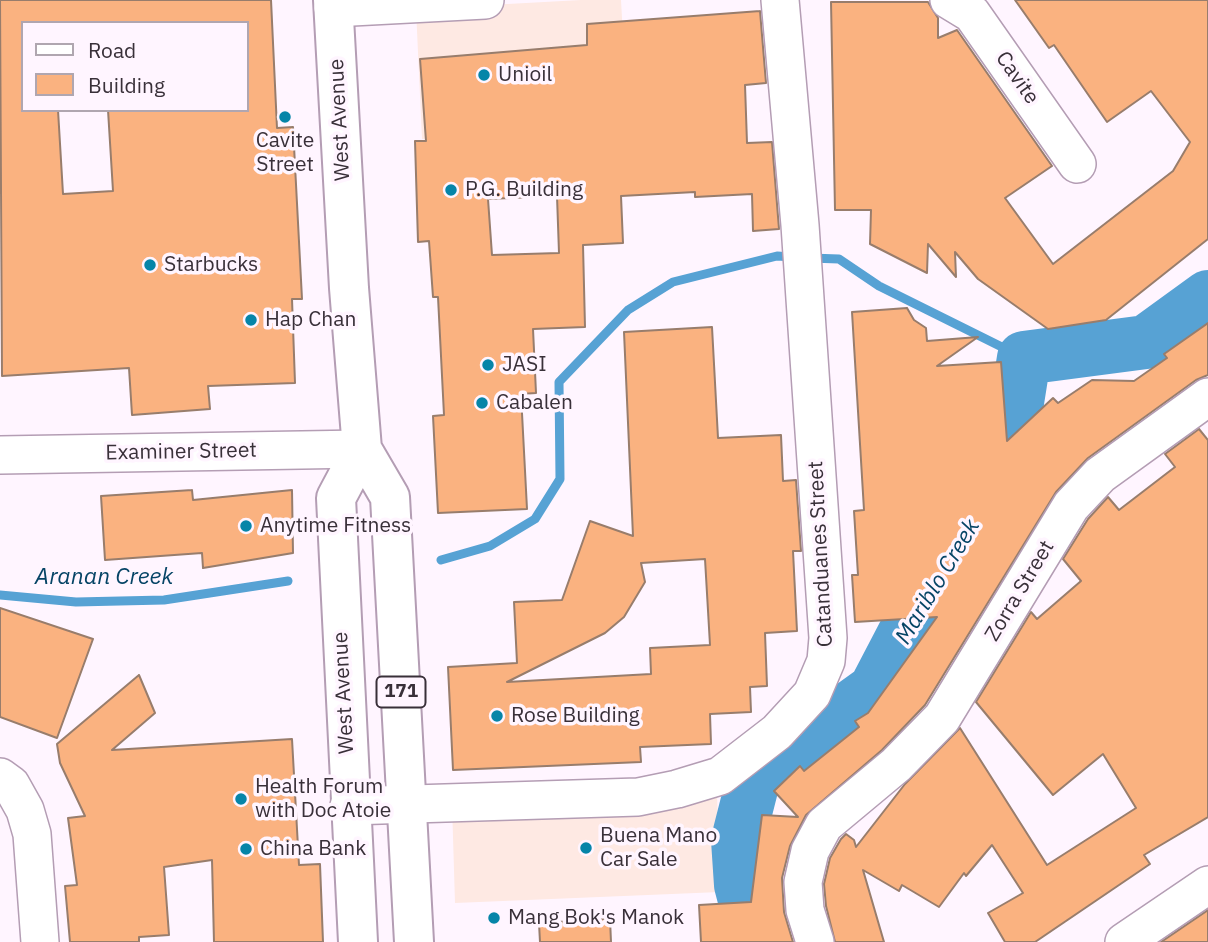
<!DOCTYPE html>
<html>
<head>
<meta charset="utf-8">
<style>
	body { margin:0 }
	#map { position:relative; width:1208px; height:942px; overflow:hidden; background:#fff5ff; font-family:"IBM Plex Sans",sans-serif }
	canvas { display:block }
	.legend { position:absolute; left:21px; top:21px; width:228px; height:91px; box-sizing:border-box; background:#fff5ff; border:2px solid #b0a6b0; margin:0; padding:9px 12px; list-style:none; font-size:21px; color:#393039 }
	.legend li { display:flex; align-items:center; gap:14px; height:35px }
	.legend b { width:35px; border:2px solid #b0a6b0 }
</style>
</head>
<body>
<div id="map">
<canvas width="1208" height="942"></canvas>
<ul class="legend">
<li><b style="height:9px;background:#fff"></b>Road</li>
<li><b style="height:19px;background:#fab280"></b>Building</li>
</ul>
</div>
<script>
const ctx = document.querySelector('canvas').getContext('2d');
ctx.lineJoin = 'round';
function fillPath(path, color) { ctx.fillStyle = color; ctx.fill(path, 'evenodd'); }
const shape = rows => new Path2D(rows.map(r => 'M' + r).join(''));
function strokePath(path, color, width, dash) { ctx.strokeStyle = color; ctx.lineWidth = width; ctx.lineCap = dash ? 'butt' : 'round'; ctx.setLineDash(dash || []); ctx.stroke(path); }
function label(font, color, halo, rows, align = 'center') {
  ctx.font = font + ' "IBM Plex Sans",sans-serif'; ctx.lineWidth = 7; ctx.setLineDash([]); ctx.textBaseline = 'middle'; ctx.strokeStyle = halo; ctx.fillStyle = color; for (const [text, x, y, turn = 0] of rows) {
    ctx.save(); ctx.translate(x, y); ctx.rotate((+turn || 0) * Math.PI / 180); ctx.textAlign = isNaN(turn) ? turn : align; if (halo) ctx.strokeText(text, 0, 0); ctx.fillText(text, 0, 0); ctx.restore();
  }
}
const commercial = shape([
	[581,0,621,0,628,128,422,139,416,9],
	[717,794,720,892,455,903,452,804]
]);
const stream = shape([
	[810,258,839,259,879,286,1024,358],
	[441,560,490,546,535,519,560,479,559,382,628,310,673,282,777,256,793,257],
	[0,595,76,602,164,600,288,581]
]);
const river = shape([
	[756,942,741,885,738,840,754,777,875,690,911,621,964,549,995,480,1015,415,1024,358,1146,342,1208,297]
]);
const building = shape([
	[0,0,271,0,277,128,293,127,302,299,292,299,295,383,208,386,210,409,132,415,129,368,2,376,0,0],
	[23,23,247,23,247,110,108,110,113,191,63,194,58,110,23,110,23,23],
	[1015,0,1208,0,1208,239,1106,320,1048,329,978,279,955,252,956,277,928,244,927,273,870,244,871,210,835,210,831,2,928,2,938,18,938,38,957,30,1052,166,1005,198,1053,264,1173,171,1190,142,1151,91,1107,122,1054,45,1049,48,1015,0],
	[760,11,766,83,745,85,747,143,772,142,779,229,753,231,752,194,695,197,695,192,621,196,623,243,583,245,585,327,533,329,536,393,521,394,527,509,438,513,433,416,444,415,438,297,433,297,429,241,418,242,415,141,426,141,420,59,587,45,587,24,760,11],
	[557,196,559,253,492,255,488,199,557,196],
	[907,308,914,320,926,328,927,341,978,337,937,366,1001,362,1007,441,1053,398,1058,403,1092,380,1134,381,1167,358,1164,354,1208,323,1208,375,1196,380,1088,458,1056,492,925,705,882,750,806,815,790,846,782,878,784,912,793,942,701,942,699,905,751,902,762,815,798,817,774,791,800,766,804,771,859,727,855,721,868,713,937,617,855,622,852,575,858,575,854,511,864,510,852,312,907,308],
	[712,327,718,438,781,435,783,481,796,480,801,551,793,551,797,631,765,633,767,686,750,687,751,712,710,714,711,744,640,747,641,762,453,770,448,667,517,663,514,602,562,600,590,521,633,536,624,332,712,327],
	[705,559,710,645,650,648,651,674,507,682,605,633,624,617,645,582,641,563,705,559],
	[1199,429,1208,440,1208,817,1144,855,1150,864,1035,942,1005,942,988,913,1023,893,992,845,966,876,964,873,939,907,902,885,899,891,863,870,884,942,835,942,826,906,824,884,830,858,841,839,846,834,854,840,856,847,905,784,960,728,1047,865,1136,808,1103,754,1053,795,976,702,1031,612,1037,619,1081,581,1063,559,1088,519,1108,497,1119,510,1175,467,1165,454,1199,429],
	[192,490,193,500,292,490,293,553,203,568,202,553,105,560,101,496,192,490],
	[0,608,93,639,57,738,0,717,0,608],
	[139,675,155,713,112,750,292,739,299,865,320,864,323,942,214,942,212,860,164,867,169,935,139,937,139,942,70,942,65,886,77,885,68,818,85,816,60,763,57,744,139,675],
	[1208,910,1208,942,1161,942,1208,910],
	[610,919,611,942,540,942,539,923,610,919]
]);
const minor = shape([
	[949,0,972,14,1077,164],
	[333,8,485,0],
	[0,455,362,449],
	[0,777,11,785,25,810,32,834,40,942],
	[349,806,638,797,677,789,720,776,777,732,812,694,826,661,828,638,800,225,780,0],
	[815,942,805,910,803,882,810,851,824,825,896,765,942,718,1071,506,1100,475,1208,397],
	[1124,942,1208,885]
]);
const major = shape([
	[333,0,349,288,362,449,390,497,414,942],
	[358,942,336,498,362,449]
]);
const markers = [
	[484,75,7,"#0685a8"],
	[285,117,7,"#0685a8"],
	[451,190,7,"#0685a8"],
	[150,265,7,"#0685a8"],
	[251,320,7,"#0685a8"],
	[488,365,7,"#0685a8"],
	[482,403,7,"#0685a8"],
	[246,526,7,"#0685a8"],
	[497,716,7,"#0685a8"],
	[241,799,7,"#0685a8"],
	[586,848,7,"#0685a8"],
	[246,849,7,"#0685a8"],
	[494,918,7,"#0685a8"]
];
const shields = [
	[401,692,49]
];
const shieldNames = [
	["171",401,692]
];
const poiNames = [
	["Unioil",498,75],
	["Cavite",285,141,"center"],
	["Street",285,165,"center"],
	["P.G. Building",465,190],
	["Starbucks",164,265],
	["Hap Chan",265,320],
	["JASI",502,365],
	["Cabalen",496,403],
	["Anytime Fitness",260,526],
	["Rose Building",511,716],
	["Health Forum",255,787],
	["with Doc Atoie",255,811],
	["Buena Mano",600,836],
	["Car Sale",600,860],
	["China Bank",260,849],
	["Mang Bok's Manok",508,918]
];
const streetNames = [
	["Cavite",1017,78,55],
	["West Avenue",340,120,-93],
	["Examiner Street",181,452,-1],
	["Catanduanes Street",821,554,-93],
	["Zorra Street",1020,591,-59],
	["West Avenue",344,693,-93]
];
const waterNames = [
	["Aranan Creek",104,577],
	["Mariblo Creek",938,582,-59]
];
fillPath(commercial, '#fee9e3');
strokePath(stream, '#57a2d4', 9);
strokePath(river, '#57a2d4', 54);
fillPath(building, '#fab280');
strokePath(building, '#987d6c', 2);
strokePath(minor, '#b49db4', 40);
strokePath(major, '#b49db4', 42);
strokePath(minor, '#fff', 37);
strokePath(major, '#fff', 38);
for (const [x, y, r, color] of markers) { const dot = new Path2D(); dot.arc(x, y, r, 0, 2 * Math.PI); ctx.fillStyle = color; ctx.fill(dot); strokePath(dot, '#fff5ff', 2.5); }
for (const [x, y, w] of shields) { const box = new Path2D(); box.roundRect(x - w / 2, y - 15.5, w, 31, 5); ctx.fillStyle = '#fff5ff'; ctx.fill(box); strokePath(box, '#393039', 2); }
label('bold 19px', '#393039', null, shieldNames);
label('21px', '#393039', '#fff5ff', poiNames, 'left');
label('21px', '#393039', '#fff5ff', streetNames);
label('italic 23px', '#064466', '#fff5ff', waterNames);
</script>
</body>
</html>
